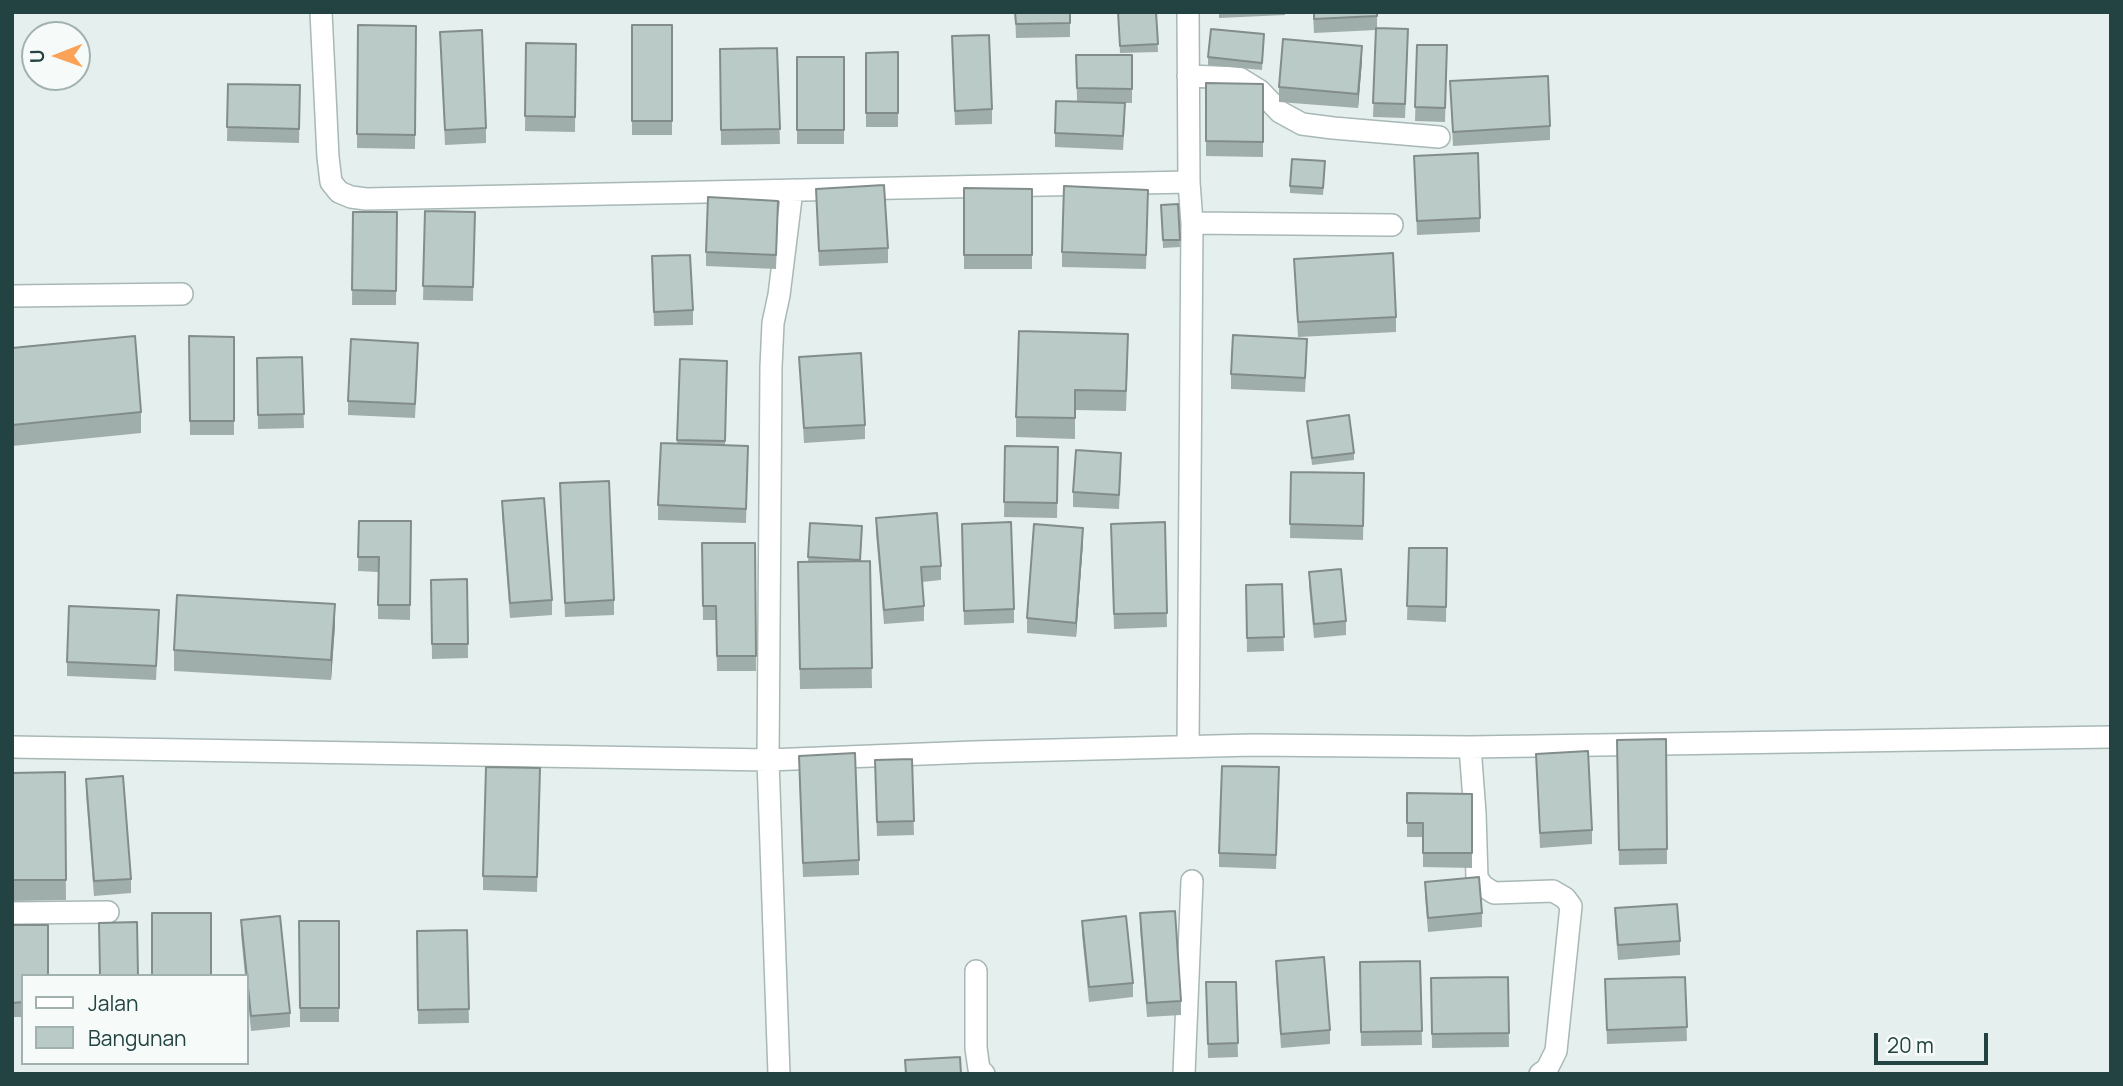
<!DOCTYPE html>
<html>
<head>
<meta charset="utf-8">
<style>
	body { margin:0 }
	#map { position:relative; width:2123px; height:1086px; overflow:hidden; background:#e5efed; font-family:Manrope,sans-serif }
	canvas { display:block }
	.frame { position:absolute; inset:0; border:14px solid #224341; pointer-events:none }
	.legend { position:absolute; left:21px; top:974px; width:228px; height:91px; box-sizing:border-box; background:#f6fbfa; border:2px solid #a1b1b0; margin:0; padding:9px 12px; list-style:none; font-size:21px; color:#224341 }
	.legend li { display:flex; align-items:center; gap:14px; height:35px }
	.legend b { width:35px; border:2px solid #a1b1b0 }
	.north { position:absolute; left:21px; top:21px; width:70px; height:70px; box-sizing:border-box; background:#f6fbfa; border:2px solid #a1b1b0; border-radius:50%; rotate:269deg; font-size:19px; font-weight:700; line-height:28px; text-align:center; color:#224341 }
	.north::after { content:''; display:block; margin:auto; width:24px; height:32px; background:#faa358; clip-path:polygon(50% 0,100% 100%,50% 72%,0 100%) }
	.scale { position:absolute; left:1874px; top:1033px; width:114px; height:32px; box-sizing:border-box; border:4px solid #224341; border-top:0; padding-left:9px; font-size:21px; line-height:24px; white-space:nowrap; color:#224341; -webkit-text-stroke:5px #f6fbfa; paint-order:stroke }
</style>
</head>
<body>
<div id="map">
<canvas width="2123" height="1086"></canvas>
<div class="frame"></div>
<ul class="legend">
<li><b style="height:9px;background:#fff"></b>Jalan</li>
<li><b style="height:19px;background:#bacac7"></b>Bangunan</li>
</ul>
<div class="north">U</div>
<div class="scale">20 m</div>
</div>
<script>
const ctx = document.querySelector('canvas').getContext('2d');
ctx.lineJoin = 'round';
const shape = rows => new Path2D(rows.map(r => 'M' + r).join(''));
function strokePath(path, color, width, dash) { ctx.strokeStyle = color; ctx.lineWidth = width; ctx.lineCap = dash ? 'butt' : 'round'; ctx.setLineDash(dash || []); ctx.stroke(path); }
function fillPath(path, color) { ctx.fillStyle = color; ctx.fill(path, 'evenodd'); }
const minor = shape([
	[321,12,328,157,331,182,339,192,351,197,366,199,1189,182],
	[1188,76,1239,78,1260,91,1280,112,1302,124,1333,128,1439,137],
	[1192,223,1392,225],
	[12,296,182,294],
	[12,747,768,760,974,752,1253,745,1470,747,2111,737],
	[1188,747,1192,223,1189,182,1188,12],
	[1470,747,1475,813,1477,878,1483,886,1494,893,1553,891,1565,898,1571,906,1556,1051,1547,1069,1540,1074],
	[12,913,108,912],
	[976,971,976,1048,979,1069,984,1074],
	[779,1074,768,760,771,367,773,323,779,295,792,190],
	[1184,1074,1192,881]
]);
const wall = shape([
	[1015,12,1070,12,1070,37,1016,38],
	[1118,12,1156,12,1158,52,1120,53],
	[1219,12,1285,12,1285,15,1219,18],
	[1313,12,1377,12,1377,28,1408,43,1405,118,1373,117,1376,30,1314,33],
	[358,25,416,26,415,149,357,148],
	[632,25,672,25,672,135,632,135],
	[440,32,486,128,486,143,445,145],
	[1264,41,1262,70,1208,65,1208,57],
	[526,43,576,44,575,132,525,131],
	[1417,45,1447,45,1445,122,1415,121],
	[777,48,780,144,721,145,720,49],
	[952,50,992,109,992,124,955,125],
	[898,52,898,127,866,127,866,53],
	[1076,55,1132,55,1132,103,1115,103,1125,118,1123,150,1055,147,1055,133,1077,101],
	[797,57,844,57,844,144,797,144],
	[1362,61,1358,108,1279,102,1279,87],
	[1450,81,1550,126,1550,140,1453,146],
	[1206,83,1263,84,1263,157,1206,156],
	[228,84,300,85,299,143,227,141],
	[1414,156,1480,218,1480,232,1417,235],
	[1325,168,1323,195,1290,193,1290,186],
	[964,188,1032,189,1032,269,964,269],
	[816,189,888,248,888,263,819,266],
	[1148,190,1146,269,1062,267,1062,252],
	[1178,204,1180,247,1163,248,1161,205],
	[425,211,475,212,473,301,423,300],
	[353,212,397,212,396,305,352,305],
	[778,215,776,269,706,266,706,252],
	[652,256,693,310,693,325,654,326],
	[1294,259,1396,317,1396,332,1298,337],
	[189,336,234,337,234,435,190,435],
	[12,348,141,412,141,433,12,446],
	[1307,353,1305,392,1231,389,1231,374],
	[1128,355,1126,411,1075,410,1075,439,1016,437,1016,417],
	[302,357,304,428,258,429,257,358],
	[418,357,415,418,348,415,348,401],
	[799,357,865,425,865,439,804,443],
	[680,359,727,361,725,445,748,446,746,523,658,520,658,505,677,443],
	[1307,421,1354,453,1354,460,1312,465],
	[1005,446,1058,447,1057,518,1004,517],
	[1121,467,1119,509,1073,507,1073,492],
	[1291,472,1364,473,1363,540,1290,538],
	[560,483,614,600,614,615,565,617],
	[502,501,552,600,552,615,510,618,502,515],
	[876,518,941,566,941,580,922,582,924,606,924,621,884,624,876,533],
	[359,521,411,521,410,620,378,619,378,572,358,571],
	[1165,522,1167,627,1114,629,1111,524],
	[810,523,862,540,860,561,870,561,872,688,800,689,798,562,808,562],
	[962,524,1014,609,1014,623,964,625],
	[1083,542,1076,637,1027,633,1027,618],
	[702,543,755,543,756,671,717,671,716,620,703,620],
	[1409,548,1447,548,1446,622,1407,620],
	[1309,572,1346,621,1346,635,1314,638,1309,586],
	[467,579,468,658,432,659,431,580],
	[1282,584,1284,651,1247,652,1246,585],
	[159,625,156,680,67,676,67,662],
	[335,625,331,680,174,671,174,650],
	[1666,739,1667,864,1619,865,1617,740],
	[1536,754,1592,830,1592,844,1540,848],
	[912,759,914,835,877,836,875,760],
	[540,768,537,892,483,890,483,876],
	[799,770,859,860,859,875,803,877],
	[65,772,66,900,12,901,12,773],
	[86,779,131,879,131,893,94,896,86,794],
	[1279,782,1276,869,1219,867,1219,853],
	[1407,793,1472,794,1472,868,1423,867,1423,837,1407,837],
	[1425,882,1482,913,1482,927,1428,932,1425,896],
	[1615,908,1680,941,1680,955,1618,960,1615,923],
	[1140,913,1181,1001,1181,1015,1147,1017,1140,928],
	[241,920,290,1013,290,1027,251,1031,247,990,247,976,245,976,241,934],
	[299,921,339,921,339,1022,300,1022],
	[1082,921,1133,983,1133,997,1089,1002,1082,935],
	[12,925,23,976,23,1017,12,1017],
	[467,930,469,1023,418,1024,417,931],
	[1276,961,1330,1030,1330,1044,1281,1048,1276,976],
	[1420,961,1422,1045,1361,1046,1360,962],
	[1508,977,1509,1047,1432,1048,1431,978],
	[1685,977,1687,1041,1607,1044,1605,979],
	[1206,982,1236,982,1238,1057,1208,1058]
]);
const shadedWall = shape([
	[1362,46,1362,61,1358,108,1358,94],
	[1083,528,1083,542,1076,637,1076,623],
	[335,604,335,625,331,680,331,660]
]);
const building = shape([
	[1015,12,1070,12,1070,23,1016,24,1015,12],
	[1118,12,1156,12,1158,44,1120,46,1118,12],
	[1314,12,1377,12,1377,16,1314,19,1314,12],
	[358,25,416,26,415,135,357,134,358,25],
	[632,25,672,25,672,121,632,121,632,25],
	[1376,28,1408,29,1405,104,1373,103,1376,28],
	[1211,29,1264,34,1262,63,1208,57,1211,29],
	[482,30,486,128,445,130,440,32,482,30],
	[989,35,992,109,955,111,952,36,989,35],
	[1283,39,1362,46,1358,94,1279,87,1283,39],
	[526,43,576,44,575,117,525,116,526,43],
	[1417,45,1447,45,1445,108,1415,107,1417,45],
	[777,48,780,129,721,130,720,49,777,48],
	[898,52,898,113,866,113,866,53,898,52],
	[1076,55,1132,55,1132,89,1077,88,1076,55],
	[797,57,844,57,844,130,797,130,797,57],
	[1548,76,1550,126,1453,132,1450,81,1548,76],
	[1206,83,1263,84,1263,142,1206,141,1206,83],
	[228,84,300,85,299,129,227,127,228,84],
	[1056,101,1125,103,1123,136,1055,133,1056,101],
	[1478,153,1480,218,1417,221,1414,156,1478,153],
	[1292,159,1325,161,1323,188,1290,186,1292,159],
	[884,185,888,248,819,251,816,189,884,185],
	[1064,186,1148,190,1146,255,1062,252,1064,186],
	[964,188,1032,189,1032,255,964,255,964,188],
	[708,197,778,201,776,255,706,252,708,197],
	[1178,204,1180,240,1163,240,1161,205,1178,204],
	[425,211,475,212,473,287,423,286,425,211],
	[353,212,397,212,396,291,352,290,353,212],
	[1393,253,1396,317,1298,322,1294,259,1393,253],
	[690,255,693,310,654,312,652,256,690,255],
	[1019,331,1128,334,1126,391,1075,390,1075,418,1016,417,1019,331],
	[1233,335,1307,339,1305,378,1231,374,1233,335],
	[135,336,141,412,12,425,12,348,135,336],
	[189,336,234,337,234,421,190,421,189,336],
	[351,339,418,343,415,404,348,401,351,339],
	[861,353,865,425,804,428,799,357,861,353],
	[302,357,304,414,258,415,257,358,302,357],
	[680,359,727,361,725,441,677,440,680,359],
	[1349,415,1354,453,1312,458,1307,421,1349,415],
	[661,443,748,446,746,509,658,505,661,443],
	[1005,446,1058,447,1057,503,1004,502,1005,446],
	[1076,450,1121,453,1119,495,1073,492,1076,450],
	[1291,472,1364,473,1363,526,1290,524,1291,472],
	[609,481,614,600,565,603,560,483,609,481],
	[544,498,552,600,510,603,502,501,544,498],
	[937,513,941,566,921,567,924,606,884,610,876,518,937,513],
	[359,521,411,521,410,605,378,605,379,557,358,557,359,521],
	[1011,522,1014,609,964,611,962,524,1011,522],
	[1165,522,1167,613,1114,614,1111,524,1165,522],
	[810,523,862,526,860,560,808,557,810,523],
	[1034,524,1083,528,1076,623,1027,618,1034,524],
	[702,543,755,543,756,656,717,656,716,606,703,606,702,543],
	[1409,548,1447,548,1446,607,1407,606,1409,548],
	[870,561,872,668,800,669,798,562,870,561],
	[1341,569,1346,621,1314,624,1309,572,1341,569],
	[467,579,468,644,432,644,431,580,467,579],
	[1282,584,1284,637,1247,638,1246,585,1282,584],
	[177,595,335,604,331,660,174,650,177,595],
	[69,606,159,610,156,666,67,662,69,606],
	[1666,739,1667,849,1619,850,1617,740,1666,739],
	[1588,751,1592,830,1540,833,1536,754,1588,751],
	[855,753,859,860,803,863,799,756,855,753],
	[912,759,914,821,877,822,875,760,912,759],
	[1222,766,1279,767,1276,855,1219,853,1222,766],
	[486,767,540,768,537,877,483,876,486,767],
	[65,772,66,880,12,880,12,773,65,772],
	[123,776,131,879,94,881,86,779,123,776],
	[1407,793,1472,794,1472,853,1423,853,1423,823,1407,823,1407,793],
	[1479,877,1482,913,1428,918,1425,882,1479,877],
	[1677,904,1680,941,1618,945,1615,908,1677,904],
	[1175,911,1181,1001,1147,1003,1140,913,1175,911],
	[152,913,211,913,211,976,152,976,152,913],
	[280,916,290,1013,251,1016,241,920,280,916],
	[1126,916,1133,983,1089,987,1082,921,1126,916],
	[299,921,339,921,339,1008,300,1008,299,921],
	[137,922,138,976,100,976,99,923,137,922],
	[12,925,48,925,48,976,23,976,23,1002,12,1003,12,925],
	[467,930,469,1009,418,1010,417,931,467,930],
	[1324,957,1330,1030,1281,1034,1276,961,1324,957],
	[1420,961,1422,1031,1361,1032,1360,962,1420,961],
	[1508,977,1509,1033,1432,1034,1431,978,1508,977],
	[1685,977,1687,1027,1607,1030,1605,979,1685,977],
	[1206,982,1236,982,1238,1043,1208,1044,1206,982],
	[960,1057,961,1074,906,1074,905,1060,960,1057]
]);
strokePath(minor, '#a7b8b6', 24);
strokePath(minor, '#fff', 21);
fillPath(wall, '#a0aeab');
fillPath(shadedWall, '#828d8b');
fillPath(building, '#bacac7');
strokePath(building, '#828d8b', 2);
</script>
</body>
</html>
